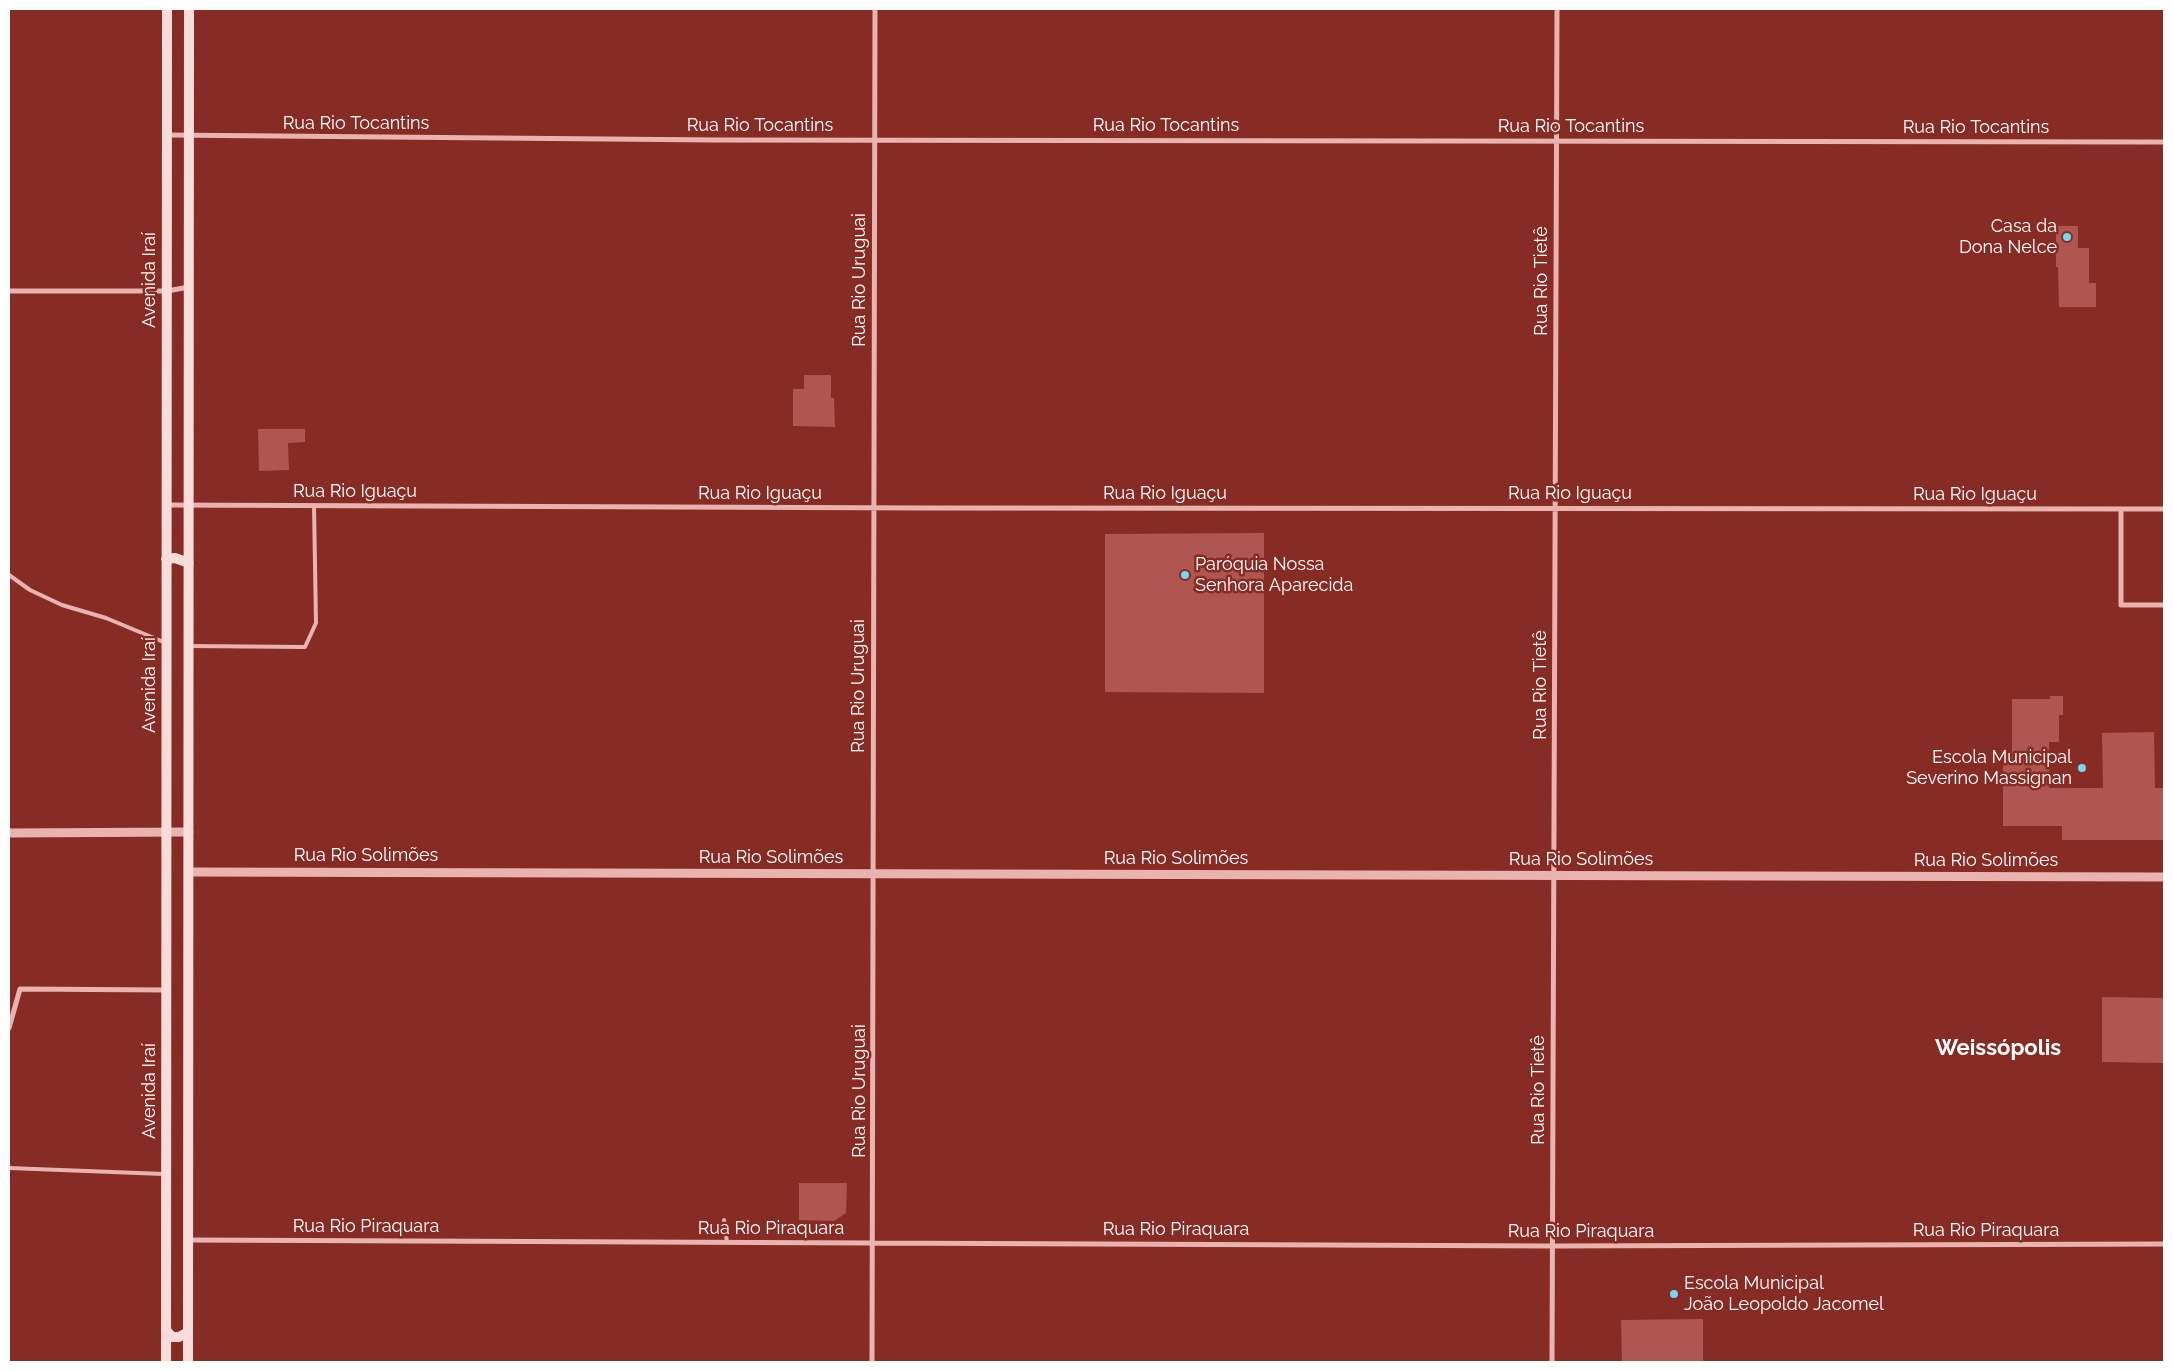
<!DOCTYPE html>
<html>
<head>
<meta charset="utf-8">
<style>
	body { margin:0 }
	#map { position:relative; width:2173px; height:1371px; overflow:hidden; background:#872b25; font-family:Raleway,sans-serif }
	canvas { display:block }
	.frame { position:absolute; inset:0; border:10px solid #fff; pointer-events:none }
</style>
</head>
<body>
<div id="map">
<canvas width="2173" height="1371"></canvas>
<div class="frame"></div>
</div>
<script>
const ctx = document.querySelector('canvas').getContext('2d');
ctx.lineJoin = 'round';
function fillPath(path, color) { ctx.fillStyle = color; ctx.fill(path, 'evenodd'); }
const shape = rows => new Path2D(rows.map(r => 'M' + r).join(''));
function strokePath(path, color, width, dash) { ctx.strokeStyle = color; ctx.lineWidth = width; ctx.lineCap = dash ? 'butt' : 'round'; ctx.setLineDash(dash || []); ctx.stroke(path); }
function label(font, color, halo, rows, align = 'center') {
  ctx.font = font + ' Raleway,sans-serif'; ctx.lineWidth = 5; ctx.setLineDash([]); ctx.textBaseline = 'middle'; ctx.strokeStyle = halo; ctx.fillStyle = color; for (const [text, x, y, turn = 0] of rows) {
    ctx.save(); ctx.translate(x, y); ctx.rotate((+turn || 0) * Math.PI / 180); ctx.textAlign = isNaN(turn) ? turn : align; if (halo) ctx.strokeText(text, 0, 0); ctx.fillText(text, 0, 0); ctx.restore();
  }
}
const building = shape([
	[2056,226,2078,226,2078,248,2089,248,2089,283,2096,283,2096,307,2059,307,2058,267,2056,267],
	[804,375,831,375,831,398,834,398,835,427,793,426,793,389,804,389],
	[258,429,305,429,305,442,288,443,289,470,259,471],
	[1264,533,1264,693,1105,692,1105,534],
	[2050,696,2063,696,2063,715,2059,715,2059,742,2049,742,2049,788,2103,788,2102,733,2154,732,2155,788,2164,788,2164,840,2062,840,2062,826,2003,826,2003,755,2012,755,2012,699,2050,699],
	[2102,997,2164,998,2164,1063,2102,1062],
	[799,1183,847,1183,846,1213,834,1221,799,1220],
	[1703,1319,1703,1362,1622,1362,1621,1320]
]);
const service = shape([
	[9,575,30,590,62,605,106,618,166,643],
	[189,646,305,647,316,623,314,506],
	[9,1168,164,1174],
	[724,1220,727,1242]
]);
const minor = shape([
	[167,135,716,140,2164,142],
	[9,291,167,291,189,287],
	[166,505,927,508,2164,509],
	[2121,509,2121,605,2164,605],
	[9,1028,20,989,166,990],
	[188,1240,1552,1246,2164,1244],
	[872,1362,875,9],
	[1552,1362,1557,9]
]);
const tertiary = shape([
	[9,833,189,832],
	[189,872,2164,877]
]);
const secondary = shape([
	[166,559,175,558,189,563],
	[166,1330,172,1337,179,1337,188,1332],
	[166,1362,167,9],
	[188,1362,189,9]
]);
const markers = [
	[2067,237,5,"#74d8f3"],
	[1185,575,5,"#74d8f3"],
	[2082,768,5,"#74d8f3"],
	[1674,1294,5,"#74d8f3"]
];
const streetNames = [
	["Rua Rio Tocantins",356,124],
	["Rua Rio Tocantins",760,126],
	["Rua Rio Tocantins",1166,126],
	["Rua Rio Tocantins",1571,127],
	["Rua Rio Tocantins",1976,128],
	["Avenida Iraí",150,280,-90],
	["Rua Rio Uruguai",860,280,-90],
	["Rua Rio Tietê",1542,281,-90],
	["Rua Rio Iguaçu",355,492],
	["Rua Rio Iguaçu",760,494],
	["Rua Rio Iguaçu",1165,494],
	["Rua Rio Iguaçu",1570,494],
	["Rua Rio Iguaçu",1975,495],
	["Avenida Iraí",150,685,-90],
	["Rua Rio Tietê",1541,685,-90],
	["Rua Rio Uruguai",859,686,-90],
	["Rua Rio Solimões",366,856],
	["Rua Rio Solimões",771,858],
	["Rua Rio Solimões",1176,859],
	["Rua Rio Solimões",1581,860],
	["Rua Rio Solimões",1986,861],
	["Rua Rio Tietê",1539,1090,-90],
	["Avenida Iraí",150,1091,-90],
	["Rua Rio Uruguai",860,1091,-90],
	["Rua Rio Piraquara",366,1227],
	["Rua Rio Piraquara",771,1229],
	["Rua Rio Piraquara",1176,1230],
	["Rua Rio Piraquara",1986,1231],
	["Rua Rio Piraquara",1581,1232]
];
const poiNames = [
	["Casa da",2057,227],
	["Dona Nelce",2057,248],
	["Paróquia Nossa",1195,565,"left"],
	["Senhora Aparecida",1195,586,"left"],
	["Escola Municipal",2072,758],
	["Severino Massignan",2072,779],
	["Escola Municipal",1684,1284,"left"],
	["João Leopoldo Jacomel",1684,1305,"left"]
];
const districtNames = [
	["Weissópolis",1998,1048]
];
fillPath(building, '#b05651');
strokePath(service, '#e9b3b0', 4);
strokePath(minor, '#e9b3b0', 5);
strokePath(tertiary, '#e9b3b0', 9);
strokePath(secondary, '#f7dcda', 10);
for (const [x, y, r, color] of markers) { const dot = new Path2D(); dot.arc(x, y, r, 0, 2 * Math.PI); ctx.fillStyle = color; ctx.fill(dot); strokePath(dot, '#872b25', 2); }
label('18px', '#fff', '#872b25', streetNames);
label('18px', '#fff', '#872b25', poiNames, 'right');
label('bold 22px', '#fff', '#872b25', districtNames);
</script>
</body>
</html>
